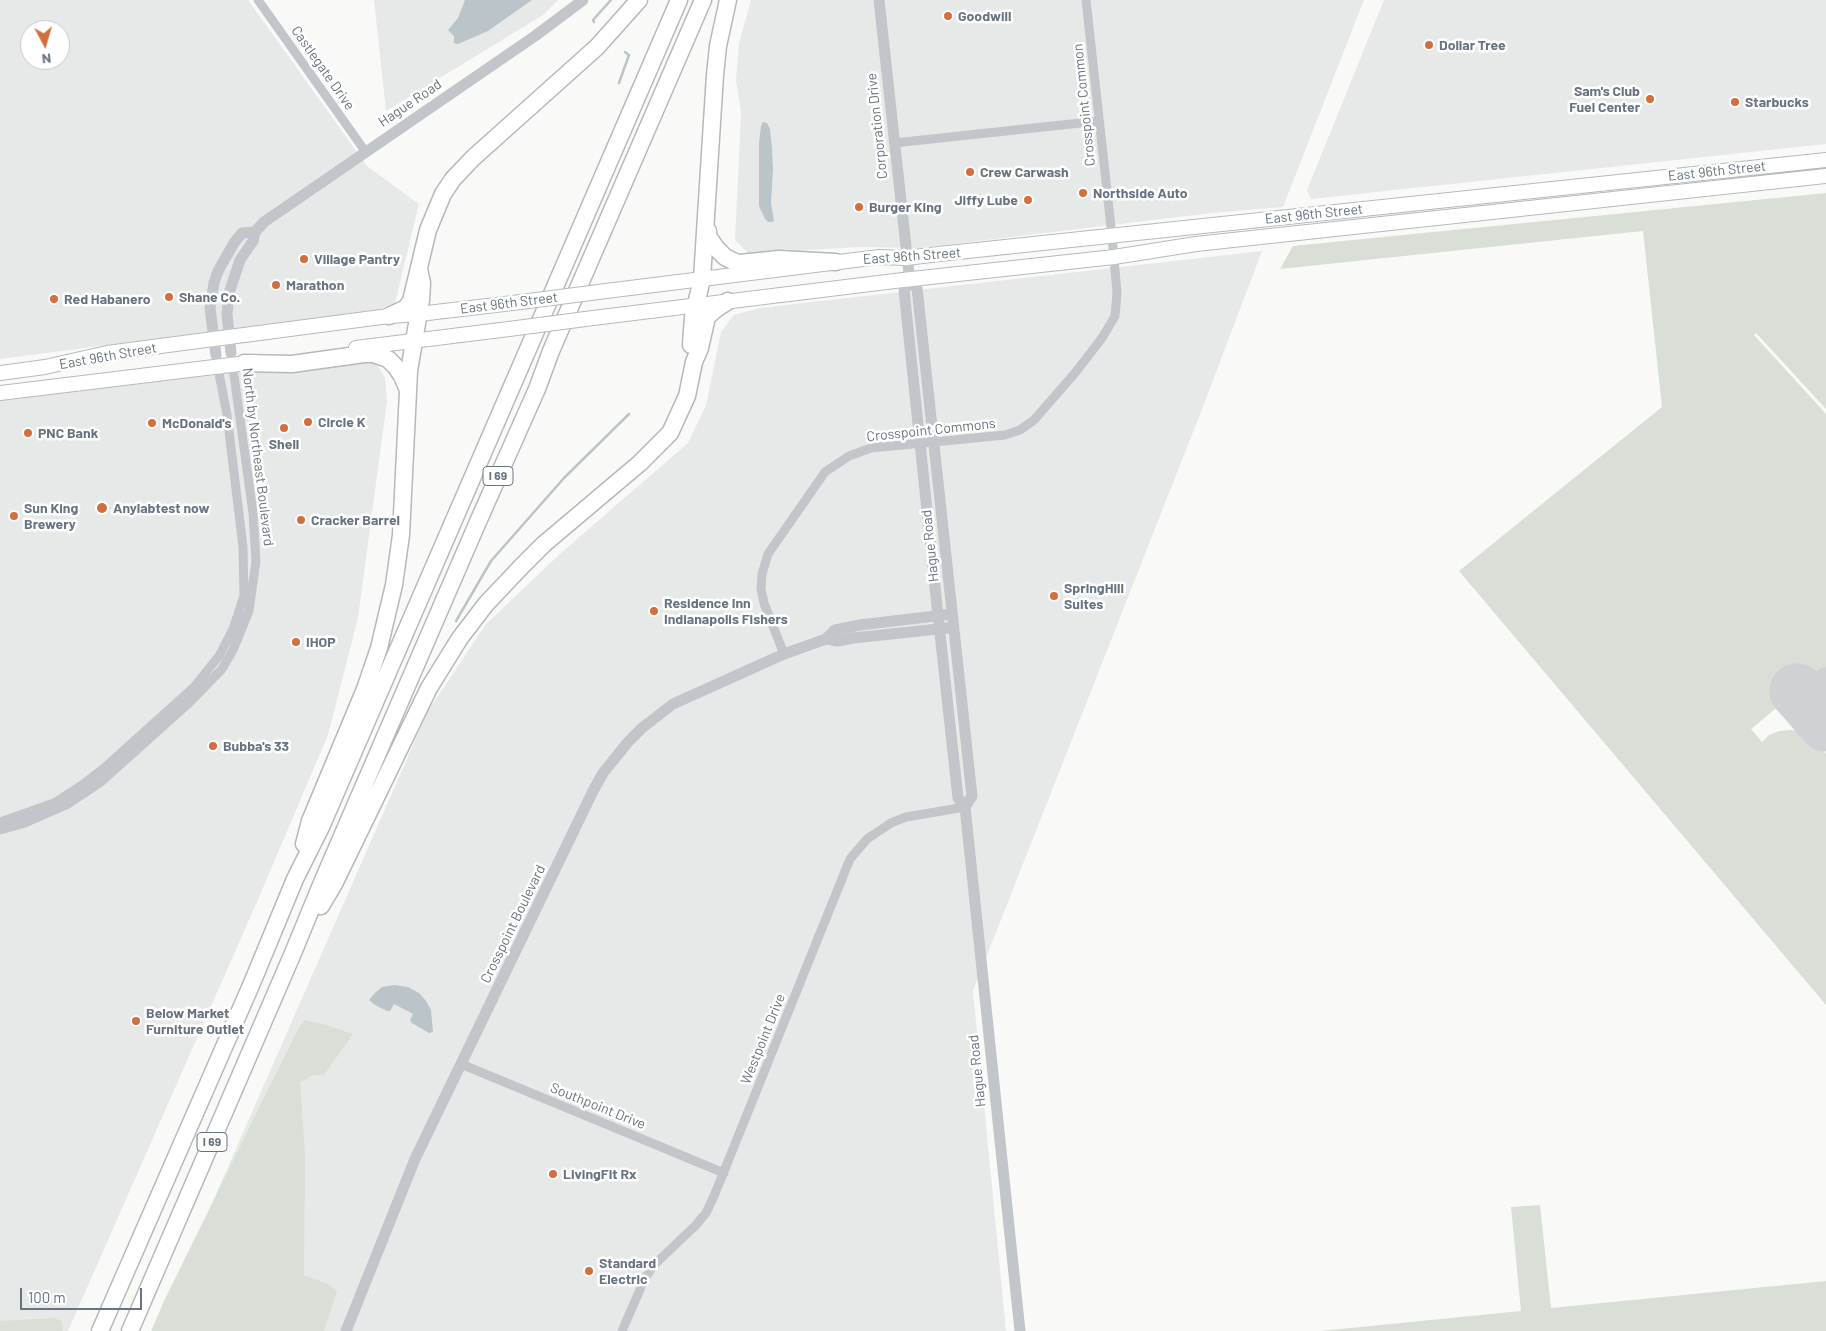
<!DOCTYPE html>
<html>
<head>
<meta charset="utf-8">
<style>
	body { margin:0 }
	#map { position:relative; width:1826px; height:1331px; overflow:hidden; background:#f9faf8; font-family:Barlow,sans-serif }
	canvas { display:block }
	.north { position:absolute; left:20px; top:20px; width:50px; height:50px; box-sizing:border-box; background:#fff; border:1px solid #c2c7cc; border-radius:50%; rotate:174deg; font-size:14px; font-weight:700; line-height:20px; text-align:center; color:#677380 }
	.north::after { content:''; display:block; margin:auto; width:18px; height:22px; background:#d46f3d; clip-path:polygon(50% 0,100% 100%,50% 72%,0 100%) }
	.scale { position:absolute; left:20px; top:1288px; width:122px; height:22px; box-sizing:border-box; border:2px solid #677380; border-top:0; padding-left:6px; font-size:15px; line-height:18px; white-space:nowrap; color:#677380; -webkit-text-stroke:4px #fff; paint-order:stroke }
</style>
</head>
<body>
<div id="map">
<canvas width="1826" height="1331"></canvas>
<div class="north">N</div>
<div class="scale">100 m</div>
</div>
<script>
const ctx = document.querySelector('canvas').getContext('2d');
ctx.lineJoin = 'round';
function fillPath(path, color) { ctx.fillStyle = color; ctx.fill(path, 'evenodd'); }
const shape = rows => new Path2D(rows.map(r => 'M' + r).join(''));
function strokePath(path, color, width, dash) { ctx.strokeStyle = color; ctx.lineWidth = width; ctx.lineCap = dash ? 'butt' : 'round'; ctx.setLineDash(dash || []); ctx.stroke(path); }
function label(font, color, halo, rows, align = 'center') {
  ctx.font = font + ' Barlow,sans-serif'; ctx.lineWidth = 5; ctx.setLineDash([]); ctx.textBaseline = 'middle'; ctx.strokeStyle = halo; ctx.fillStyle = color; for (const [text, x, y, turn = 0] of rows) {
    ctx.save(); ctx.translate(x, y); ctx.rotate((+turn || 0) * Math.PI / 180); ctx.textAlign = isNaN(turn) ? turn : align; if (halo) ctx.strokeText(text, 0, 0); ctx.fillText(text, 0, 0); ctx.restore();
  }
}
const built = shape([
	[0,0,248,0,367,166,419,204,395,303,377,310,0,359],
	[30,30,60,30,60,60,30,60],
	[374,0,558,0,543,15,386,111],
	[751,0,1364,0,1283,207,1212,213,920,248,858,247,749,254,735,240,741,113,736,80,739,43],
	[1384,0,1826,0,1826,144,1311,199,1307,190],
	[1262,251,1206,399,973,991,1006,1331,156,1331,428,711,486,624,562,552,688,443,706,405,721,332,734,315,759,308],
	[360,362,375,362,385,377,387,401,358,618,328,735,260,895,68,1331,0,1331,0,398,213,373,267,371]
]);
const green = shape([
	[1826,193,1826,409,1756,333,1754,335,1826,414,1826,667,1751,729,1762,742,1769,735,1779,731,1790,730,1801,731,1810,735,1826,754,1826,1005,1459,571,1662,407,1643,231,1280,269,1293,246],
	[304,1020,323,1024,353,1034,324,1075,314,1075,300,1082,305,1154,304,1275,328,1284,337,1292,324,1331,151,1331,164,1301,296,1033],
	[1540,1205,1551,1308,1826,1281,1826,1331,1320,1331,1521,1311,1511,1207],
	[54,1318,62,1321,63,1331,0,1331,0,1321]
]);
const water = shape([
	[465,0,532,0,488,31,458,44,454,43,454,36,448,30,458,18],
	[763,122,767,123,770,129,772,148,773,169,771,203,774,221,771,222,768,222,765,219,759,206,759,143,761,126],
	[394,985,408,987,419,993,426,1001,431,1010,433,1032,429,1033,412,1023,410,1020,413,1014,394,1004,390,1011,387,1011,375,1005,369,1000,375,993,382,987]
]);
const stream = shape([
	[594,22,593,20,611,0],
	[619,83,629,55,625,52],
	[456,621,491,561,564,478,629,414]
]);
const taxiway = shape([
	[1803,697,1826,678]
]);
const runway = shape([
	[1797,691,1826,724]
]);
const minor = shape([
	[258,0,365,151],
	[894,143,1099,121],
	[784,654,764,603,761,589,762,574,768,554,825,472,849,456,871,448,1005,435,1020,430,1034,420,1075,373,1102,338,1115,316,1117,293,1112,236,1086,0],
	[0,822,54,803,82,785,104,768,194,687,219,656,233,629,244,596,243,547,227,415,217,363],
	[0,830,22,824,68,804,101,782,188,704,222,669,233,650,249,611,256,561,253,513,232,361],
	[461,1064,724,1173],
	[622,1331,645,1278,655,1264,695,1226,706,1213,714,1196,850,859,867,839,891,823,906,817,965,807]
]);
const tertiary = shape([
	[879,0,910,283,904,290,937,606,958,798,965,807,1020,1331],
	[910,283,917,288,972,796,965,807],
	[231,353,227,314,229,293,240,260,253,241,255,232,264,222,535,36,583,0],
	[216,355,210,308,214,283,218,271,234,243,242,233,255,232],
	[826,639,838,641,853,638,948,628],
	[346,1331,415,1159,593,791,603,773,628,742,642,728,673,704,784,654,826,639,835,630,860,625,952,614]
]);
const primary = shape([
	[606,291,879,257,906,258,939,254,1826,160],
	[593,318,903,280,1114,257,1196,244,1826,176],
	[356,348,509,329],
	[0,373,45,367,107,353,389,316,419,314,521,302],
	[0,393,255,362]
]);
const motorway = shape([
	[708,231,708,236,716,248,725,257,735,262,740,263,779,259,836,262],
	[389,316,406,308,411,301,428,230,443,194,453,179,473,158,597,47,639,0],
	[691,345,693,317,702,279,715,75,718,46,728,0],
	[244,363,292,364,364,354,373,354,388,359,395,366,402,376,408,390],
	[304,844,310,821,365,689,379,648,394,585,401,535,409,371,421,300,422,283,419,269],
	[321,906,334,884,429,688,460,638,486,604,522,566,544,544,640,463,670,433,687,396,694,362,700,348,707,317,716,309,728,301],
	[100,1331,252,983,295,879,321,827,545,310,679,0],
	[130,1331,293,953,323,880,477,524,537,389,551,351,703,0]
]);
const primaryBridge = shape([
	[521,302,606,291],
	[509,329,593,318]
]);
const markers = [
	[948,16,5,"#d46f3d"],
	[1429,45,5,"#d46f3d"],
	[1650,99,5,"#d46f3d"],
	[1735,102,5,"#d46f3d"],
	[970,172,5,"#d46f3d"],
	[1083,193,5,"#d46f3d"],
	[1028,200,5,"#d46f3d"],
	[859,207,5,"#d46f3d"],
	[304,259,5,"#d46f3d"],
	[276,285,5,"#d46f3d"],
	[169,297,5,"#d46f3d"],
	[54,299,5,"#d46f3d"],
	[308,422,5,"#d46f3d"],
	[152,423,5,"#d46f3d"],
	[284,428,5,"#d46f3d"],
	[28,433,5,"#d46f3d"],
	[102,508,6,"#d46f3d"],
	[14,516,5,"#d46f3d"],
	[301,520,5,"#d46f3d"],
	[1054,596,5,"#d46f3d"],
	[654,611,5,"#d46f3d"],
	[296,642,5,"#d46f3d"],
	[213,746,5,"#d46f3d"],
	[136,1021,5,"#d46f3d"],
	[553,1174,5,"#d46f3d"],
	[589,1271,5,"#d46f3d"]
];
const shields = [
	[498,476,30],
	[212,1142,30]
];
const shieldNames = [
	["I 69",498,476],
	["I 69",212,1142]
];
const poiNames = [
	["Goodwill",958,16],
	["Dollar Tree",1439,45],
	["Sam's Club",1640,91,"right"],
	["Fuel Center",1640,107,"right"],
	["Starbucks",1745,102],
	["Crew Carwash",980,172],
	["Northside Auto",1093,193],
	["Jiffy Lube",1018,200,"right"],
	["Burger King",869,207],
	["Village Pantry",314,259],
	["Marathon",286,285],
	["Shane Co.",179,297],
	["Red Habanero",64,299],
	["Circle K",318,422],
	["McDonald's",162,423],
	["PNC Bank",38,433],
	["Shell",284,444,"center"],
	["Sun King",24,508],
	["Brewery",24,524],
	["Anylabtest now",113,508],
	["Cracker Barrel",311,520],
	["SpringHill",1064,588],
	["Suites",1064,604],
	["Residence Inn",664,603],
	["Indianapolis Fishers",664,619],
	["IHOP",306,642],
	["Bubba's 33",223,746],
	["Below Market",146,1013],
	["Furniture Outlet",146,1029],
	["LivingFit Rx",563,1174],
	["Standard",599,1263],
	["Electric",599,1279]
];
const streetNames = [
	["Castlegate Drive",323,68,55],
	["Hague Road",410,103,-34],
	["Crosspoint Common",1084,105,-96],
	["Corporation Drive",877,126,-96],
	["East 96th Street",1717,171,-6],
	["East 96th Street",1314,214,-6],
	["East 96th Street",912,256,-4],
	["East 96th Street",509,303,-7],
	["East 96th Street",108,356,-10],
	["Crosspoint Commons",931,430,-6],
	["North by Northeast Boulevard",258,457,83],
	["Hague Road",930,546,-96],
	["Crosspoint Boulevard",513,924,-64],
	["Westpoint Drive",763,1039,-68],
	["Hague Road",977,1071,-96],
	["Southpoint Drive",598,1106,22]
];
fillPath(built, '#e7e9e8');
fillPath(green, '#d9ded7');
fillPath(water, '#bbc4c9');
strokePath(stream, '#bbc4c9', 2.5);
strokePath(taxiway, '#ced2d4', 22);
strokePath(runway, '#ced2d4', 55);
strokePath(primary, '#b6b9bd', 16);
strokePath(motorway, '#b5b8bc', 19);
strokePath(minor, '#c2c5c9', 9);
strokePath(tertiary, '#c2c5c9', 11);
strokePath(primary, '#fff', 14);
strokePath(motorway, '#fff', 16);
strokePath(primaryBridge, '#b6b9bd', 16, []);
strokePath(primaryBridge, '#fff', 14);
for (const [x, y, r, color] of markers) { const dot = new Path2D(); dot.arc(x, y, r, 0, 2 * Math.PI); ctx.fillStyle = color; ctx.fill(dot); strokePath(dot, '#fff', 2); }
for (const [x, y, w] of shields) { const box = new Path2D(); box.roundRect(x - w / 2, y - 9.5, w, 19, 4); ctx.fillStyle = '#fff'; ctx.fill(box); strokePath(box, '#677380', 1); }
label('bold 12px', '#677380', null, shieldNames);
label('bold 14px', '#677380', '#fff', poiNames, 'left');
label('14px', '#677380', '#fff', streetNames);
</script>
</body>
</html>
